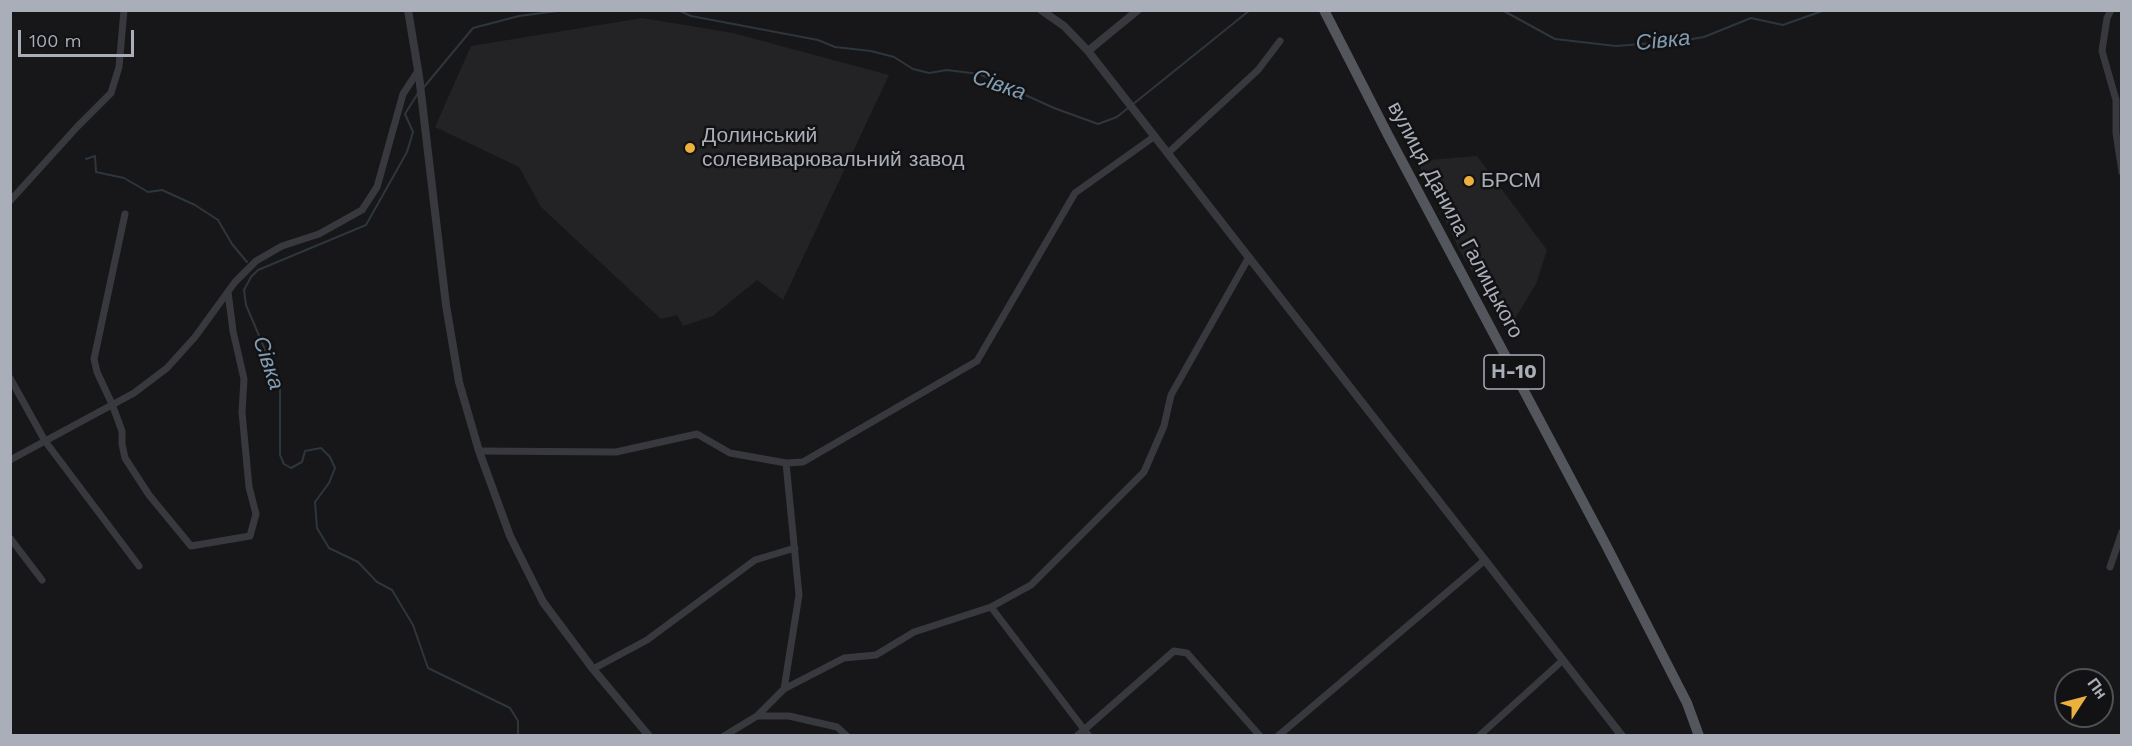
<!DOCTYPE html>
<html>
<head>
<meta charset="utf-8">
<style>
	body { margin:0 }
	#map { position:relative; width:2132px; height:746px; overflow:hidden; background:#171719; font-family:"Work Sans",sans-serif }
	canvas { display:block }
	.frame { position:absolute; inset:0; border:12px solid #aaaeb9; pointer-events:none }
	.north { position:absolute; left:2054px; top:668px; width:60px; height:60px; box-sizing:border-box; background:#121214; border:2px solid #4f5056; border-radius:50%; rotate:54deg; font-size:16px; font-weight:700; line-height:24px; text-align:center; color:#aaaeb9 }
	.north::after { content:''; display:block; margin:auto; width:21px; height:27px; background:#ecb03c; clip-path:polygon(50% 0,100% 100%,50% 72%,0 100%) }
	.scale { position:absolute; left:18px; top:30px; width:116px; height:27px; box-sizing:border-box; border:3px solid #aaaeb9; border-top:0; padding-left:8px; font-size:18px; line-height:21px; white-space:nowrap; color:#aaaeb9; -webkit-text-stroke:4px #121214; paint-order:stroke }
</style>
</head>
<body>
<div id="map">
<canvas width="2132" height="746"></canvas>
<div class="frame"></div>
<div class="north">Пн</div>
<div class="scale">100 m</div>
</div>
<script>
const ctx = document.querySelector('canvas').getContext('2d');
ctx.lineJoin = 'round';
function fillPath(path, color) { ctx.fillStyle = color; ctx.fill(path, 'evenodd'); }
const shape = rows => new Path2D(rows.map(r => 'M' + r).join(''));
function strokePath(path, color, width, dash) { ctx.strokeStyle = color; ctx.lineWidth = width; ctx.lineCap = dash ? 'butt' : 'round'; ctx.setLineDash(dash || []); ctx.stroke(path); }
function label(font, color, halo, rows, align = 'center') {
  ctx.font = font + ' "Work Sans",sans-serif'; ctx.lineWidth = 5; ctx.setLineDash([]); ctx.textBaseline = 'middle'; ctx.strokeStyle = halo; ctx.fillStyle = color; for (const [text, x, y, turn = 0] of rows) {
    ctx.save(); ctx.translate(x, y); ctx.rotate((+turn || 0) * Math.PI / 180); ctx.textAlign = isNaN(turn) ? turn : align; if (halo) ctx.strokeText(text, 0, 0); ctx.fillText(text, 0, 0); ctx.restore();
  }
}
const built = shape([
	[642,18,733,33,889,75,783,300,757,280,713,316,683,326,677,315,661,319,541,207,519,167,435,127,471,46],
	[1477,156,1547,250,1536,284,1507,332,1460,251,1417,161]
]);
const stream = shape([
	[678,10,691,16,818,40,835,47,871,51,894,57,913,69,929,73,947,70,979,74,1054,108,1098,124,1117,117,1128,108],
	[1502,10,1555,39,1616,46,1680,41,1704,37,1751,18,1783,25,1825,10],
	[424,87,473,28,519,16,565,10],
	[418,93,405,114,413,132,407,152,366,225,258,270,251,277,244,290,246,305,280,385,280,455,284,464,291,468,302,462,305,451,321,448,330,457,335,468,329,483,315,502,317,528,329,548,358,562,377,582,392,590,413,625,428,668,510,708,518,721,518,736],
	[1132,105,1250,10],
	[86,159,95,156,96,172,124,178,148,192,162,190,195,205,218,220,232,244,247,262]
]);
const minor = shape([
	[2111,10,2107,18,2102,51,2116,100,2116,133,2122,172],
	[1168,153,1258,70,1280,41],
	[10,201,77,127,111,93,119,67,124,10],
	[125,214,94,359,97,372,112,404,122,431,122,444,125,458,149,495,191,546,250,536,256,514,249,487,242,412,244,379,233,331,228,292],
	[10,378,45,441,139,566],
	[479,451,616,452,697,434,730,453,786,463,803,462,977,361,1075,193,1155,136],
	[10,460,134,393,167,368,195,337,235,282,256,261,282,246,319,234,362,210,377,187,403,94,418,71],
	[10,538,42,580],
	[2110,567,2122,532],
	[991,607,1089,736],
	[593,669,647,640,755,560,795,548],
	[784,689,799,595,786,463],
	[757,716,789,716,837,727,847,736],
	[724,736,757,716,784,689,844,658,876,655,914,632,991,607,1031,585,1144,472,1164,426,1171,395,1249,257],
	[1077,736,1174,651,1187,653,1260,736],
	[1278,736,1485,560],
	[1479,736,1563,660]
]);
const tertiary = shape([
	[408,10,419,76,446,305,459,382,479,451,510,536,543,602,593,669,649,736],
	[1041,10,1064,26,1088,51,1622,736],
	[1088,51,1138,10]
]);
const primary = shape([
	[1324,10,1388,135,1606,545,1687,703,1699,736]
]);
const markers = [
	[690,148,6,"#ecb03c"],
	[1469,181,6,"#ecb03c"]
];
const shields = [
	[1514,372,60]
];
const shieldNames = [
	["Н-10",1514,372]
];
const poiNames = [
	["Долинський",702,136],
	["солевиварювальний завод",702,160],
	["БРСМ",1481,181]
];
const streetNames = [
	["вулиця Данила Галицького",1455,220,62]
];
const waterNames = [
	["Сівка",1663,41,-6],
	["Сівка",999,85,19],
	["Сівка",268,363,71]
];
fillPath(built, '#232326');
strokePath(stream, '#2e363d', 2);
strokePath(minor, '#38393e', 7);
strokePath(tertiary, '#38393e', 8);
strokePath(primary, '#54565d', 10);
for (const [x, y, r, color] of markers) { const dot = new Path2D(); dot.arc(x, y, r, 0, 2 * Math.PI); ctx.fillStyle = color; ctx.fill(dot); strokePath(dot, '#121214', 2); }
for (const [x, y, w] of shields) { const box = new Path2D(); box.roundRect(x - w / 2, y - 17, w, 34, 4.5); ctx.fillStyle = '#121214'; ctx.fill(box); strokePath(box, '#aaaeb9', 1.5); }
label('bold 20px', '#aaaeb9', null, shieldNames);
label('21px', '#aaaeb9', '#121214', poiNames, 'left');
label('21px', '#aaaeb9', '#121214', streetNames);
label('italic 22px', '#829cb2', '#121214', waterNames);
</script>
</body>
</html>
